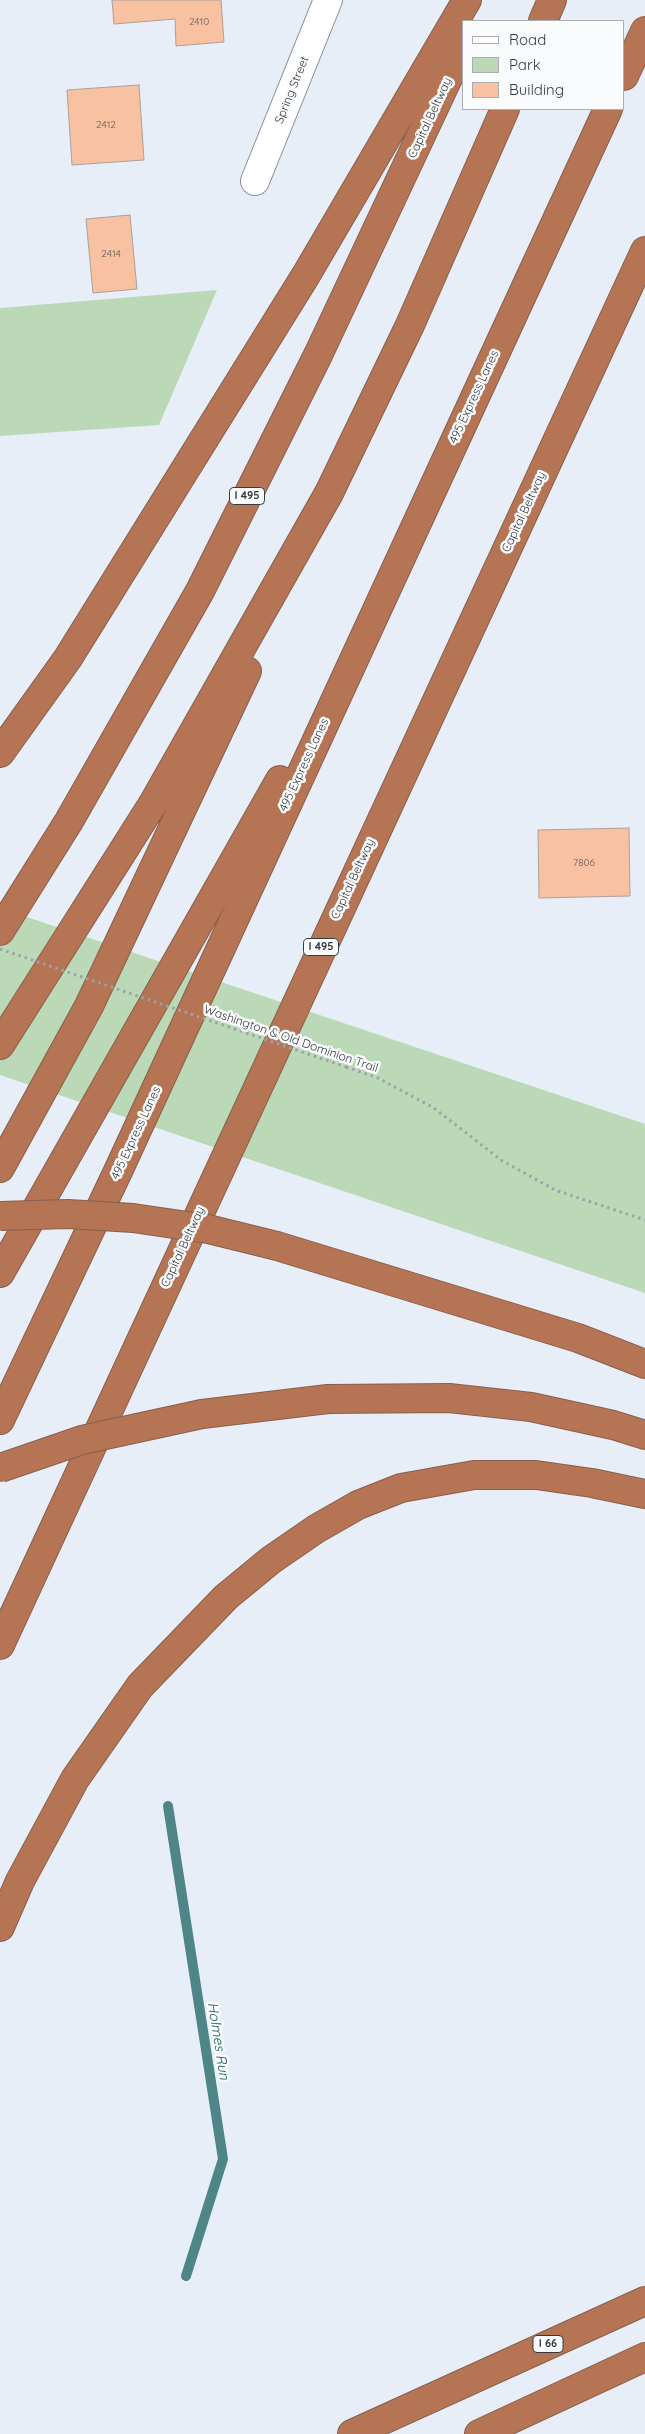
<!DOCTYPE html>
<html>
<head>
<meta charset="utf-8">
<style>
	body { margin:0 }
	#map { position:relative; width:645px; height:2434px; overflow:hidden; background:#e7eef8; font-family:Quicksand,sans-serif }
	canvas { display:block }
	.legend { position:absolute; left:462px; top:20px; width:162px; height:90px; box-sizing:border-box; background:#f9fbfd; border:1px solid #abadb0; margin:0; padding:6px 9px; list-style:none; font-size:15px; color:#36393d }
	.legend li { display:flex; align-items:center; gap:10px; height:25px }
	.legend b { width:25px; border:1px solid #abadb0 }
</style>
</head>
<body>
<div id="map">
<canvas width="645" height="2434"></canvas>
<ul class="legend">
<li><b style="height:6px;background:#fff"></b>Road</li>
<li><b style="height:14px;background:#bbd9b6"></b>Park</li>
<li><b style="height:14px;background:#f8c1a1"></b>Building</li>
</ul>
</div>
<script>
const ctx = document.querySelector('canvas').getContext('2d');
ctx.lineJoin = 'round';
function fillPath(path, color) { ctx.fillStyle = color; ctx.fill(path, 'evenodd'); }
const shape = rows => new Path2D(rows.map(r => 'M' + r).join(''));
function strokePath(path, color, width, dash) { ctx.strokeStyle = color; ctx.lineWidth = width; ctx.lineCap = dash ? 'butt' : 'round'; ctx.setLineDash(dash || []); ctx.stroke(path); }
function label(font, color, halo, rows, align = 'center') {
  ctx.font = font + ' Quicksand,sans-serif'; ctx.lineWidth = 5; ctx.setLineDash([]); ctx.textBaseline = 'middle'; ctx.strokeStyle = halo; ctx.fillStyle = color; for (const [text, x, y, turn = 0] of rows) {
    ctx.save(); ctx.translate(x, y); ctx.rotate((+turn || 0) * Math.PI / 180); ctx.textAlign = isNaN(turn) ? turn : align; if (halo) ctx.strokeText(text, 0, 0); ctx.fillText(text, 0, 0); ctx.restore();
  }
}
const green = shape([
	[217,290,159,425,0,436,0,308],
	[0,908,645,1124,645,1293,0,1075]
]);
const stream = shape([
	[168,1806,223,2159,186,2276]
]);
const building = shape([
	[112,0,221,0,224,42,176,46,175,19,114,24,112,0],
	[139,85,144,160,72,165,67,90,139,85],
	[130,215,137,289,93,293,86,219,130,215],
	[629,828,630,896,539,898,538,830,629,828]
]);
const path = shape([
	[346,1067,378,1078,434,1108,501,1160,555,1190,645,1220]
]);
const street = shape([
	[255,181,328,0]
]);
const highway = shape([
	[543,21,552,0],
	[624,76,645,31],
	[0,753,68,658,306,275,467,0],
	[0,931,69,821,200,591,318,355,464,44],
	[0,1045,154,802,329,493,410,325,505,109],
	[0,1168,89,1006,247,671],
	[277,1246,578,1338,645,1364],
	[0,1273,280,780],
	[202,1414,328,1399,449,1398,531,1407,613,1425,645,1435],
	[0,1420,119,1169,608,109],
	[0,1645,645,251],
	[0,1927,20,1881,75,1779,140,1686,226,1597,271,1560,316,1529,358,1505,401,1488,474,1475,536,1475,592,1483,645,1494],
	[352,2434,645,2301],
	[479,2434,645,2357]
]);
const pathBridge = shape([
	[0,949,346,1067]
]);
const highwayBridge = shape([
	[0,1216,68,1214,133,1218,208,1229,277,1246],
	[0,1468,82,1440,202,1414]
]);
const numberNames = [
	["2410",199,22],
	["2412",106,125],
	["2414",111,254],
	["7806",584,863]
];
const shields = [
	[247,496,35],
	[321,947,35],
	[548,2344,30]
];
const shieldNames = [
	["I 495",247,496],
	["I 495",321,947],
	["I 66",548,2344]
];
const streetNames = [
	["Spring Street",292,90,-68],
	["Capital Beltway",430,118,-65],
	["495 Express Lanes",474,397,-65],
	["Capital Beltway",524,512,-65],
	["495 Express Lanes",304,765,-65],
	["Capital Beltway",353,879,-65],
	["Washington & Old Dominion Trail",291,1039,19],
	["495 Express Lanes",136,1133,-65],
	["Capital Beltway",183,1247,-65]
];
const waterNames = [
	["Holmes Run",218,2041,81]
];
fillPath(green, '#bbd9b6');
strokePath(stream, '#4e8688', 10);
fillPath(building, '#f8c1a1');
strokePath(building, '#aba09a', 1);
strokePath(street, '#8a9099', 30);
strokePath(highway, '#895f4c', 30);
strokePath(path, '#9da2aa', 3, [2.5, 4]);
strokePath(street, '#fff', 28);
strokePath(highway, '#b57454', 28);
strokePath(highwayBridge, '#895f4c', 30, []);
strokePath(pathBridge, '#9da2aa', 3, [2.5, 4]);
strokePath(highwayBridge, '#b57454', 28);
label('10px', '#665b56', null, numberNames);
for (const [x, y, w] of shields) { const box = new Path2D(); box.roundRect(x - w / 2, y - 8.5, w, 17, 4); ctx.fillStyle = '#f9fbfd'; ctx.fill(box); strokePath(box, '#36393d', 1); }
label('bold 11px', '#36393d', null, shieldNames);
label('12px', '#36393d', '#f9fbfd', streetNames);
label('italic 14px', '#185a5b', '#f9fbfd', waterNames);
</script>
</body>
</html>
